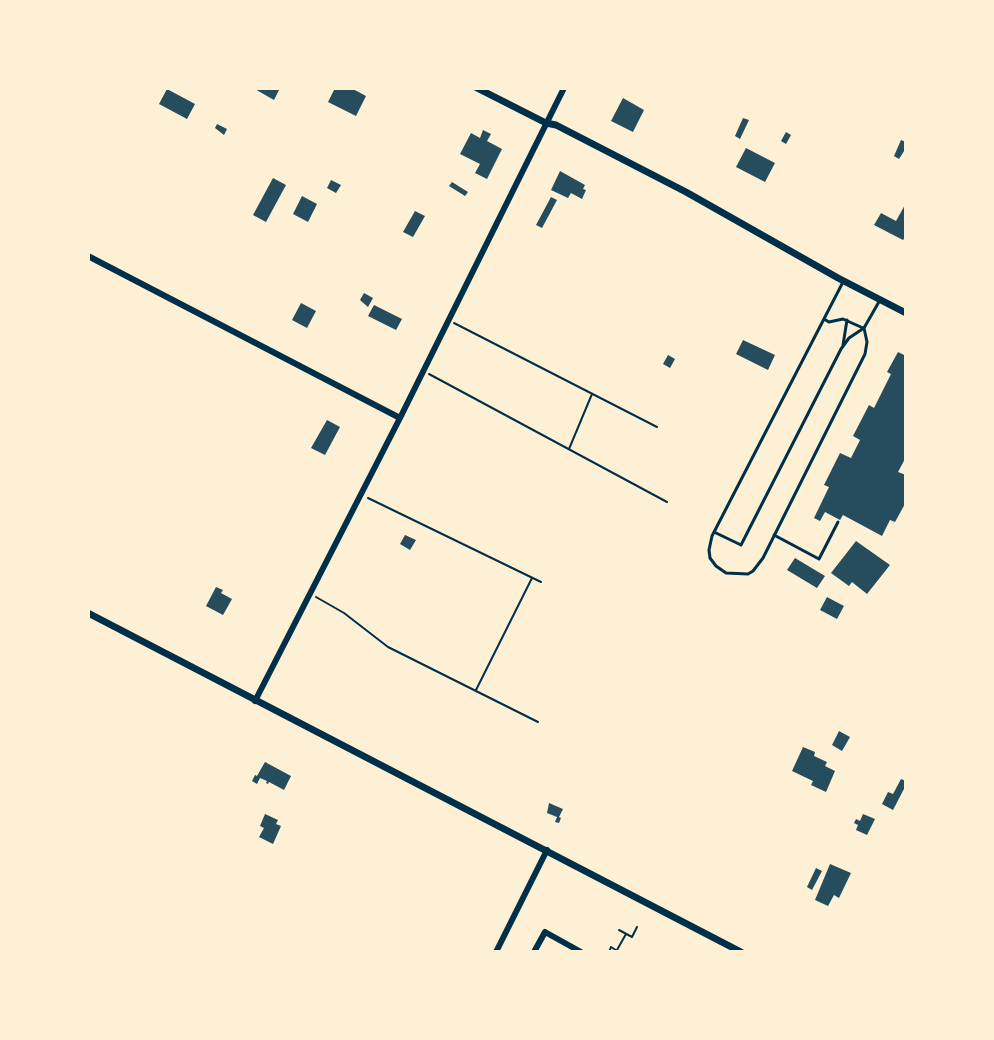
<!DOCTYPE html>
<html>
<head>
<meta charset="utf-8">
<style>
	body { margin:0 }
	#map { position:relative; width:994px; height:1040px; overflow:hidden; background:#fdf0d5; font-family:"PT Sans",sans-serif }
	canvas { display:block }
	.frame { position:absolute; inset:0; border:90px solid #fdf0d5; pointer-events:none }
</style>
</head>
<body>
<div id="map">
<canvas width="994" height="1040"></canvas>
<div class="frame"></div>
</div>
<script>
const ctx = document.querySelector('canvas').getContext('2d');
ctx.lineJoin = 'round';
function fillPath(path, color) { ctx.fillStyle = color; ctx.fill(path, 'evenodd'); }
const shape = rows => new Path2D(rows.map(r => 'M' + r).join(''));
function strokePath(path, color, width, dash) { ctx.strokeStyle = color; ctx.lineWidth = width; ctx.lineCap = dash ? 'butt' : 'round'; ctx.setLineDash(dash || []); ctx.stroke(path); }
const building = shape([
	[253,88,280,88,274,100],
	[335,88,351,88,366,96,356,116,328,102],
	[167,89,195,104,187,119,159,104],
	[623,98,644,110,633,132,611,121],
	[743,118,749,120,740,139,735,136],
	[217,124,227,129,224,135,215,128],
	[483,130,491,134,487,141,502,149,487,179,475,173,480,164,460,154,471,133,480,138],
	[786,132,791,135,786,144,781,141],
	[901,140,906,142,906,148,899,159,894,156],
	[746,148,775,163,765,182,736,167],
	[560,171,585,185,583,189,586,190,582,199,571,193,568,198,551,190],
	[273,178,286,185,266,222,253,215],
	[331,180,341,185,336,193,327,188],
	[452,182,468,192,465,196,449,186],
	[302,196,317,204,308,222,293,214],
	[551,197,557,200,542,228,536,225],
	[906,203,906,236,903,240,874,225,881,213,896,221],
	[415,211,425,216,413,237,403,232],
	[364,293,373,298,368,307,360,300],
	[301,303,316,311,307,328,292,320],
	[374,305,402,319,396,330,368,316],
	[743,340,775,355,768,370,736,354],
	[898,352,906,356,906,457,898,472,906,475,906,502,895,522,890,520,882,536,843,515,840,520,825,512,820,521,814,518,829,487,824,485,840,453,851,458,860,440,853,436,869,405,874,408,891,374,887,372],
	[668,355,675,359,670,368,663,364],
	[327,420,340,427,325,455,311,448],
	[405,535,416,540,410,550,400,544],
	[856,541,890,565,867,594,852,582,849,586,831,573],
	[795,558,825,576,817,588,787,570],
	[216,587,223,590,221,593,232,599,223,615,206,606],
	[827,597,844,606,837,619,820,610],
	[839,731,850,737,842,751,832,745],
	[803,747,815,752,814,756,827,762,825,766,835,771,826,792,811,785,813,781,792,771],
	[265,762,291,776,284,790,269,782,268,784,266,783,267,781,260,778,257,784,252,781,255,775,257,776],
	[901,779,906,781,906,785,893,810,882,804,888,792,893,794],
	[549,803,563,809,559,817,561,818,559,823,555,822,557,817,547,813],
	[265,814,278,820,276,824,281,826,273,844,259,837,264,828,260,826],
	[863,814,875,819,867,835,856,830,858,825,854,823,856,819,860,821],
	[830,864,851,873,839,898,834,895,828,906,815,900],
	[816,868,822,871,812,890,807,887]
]);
const path = shape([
	[454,323,657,427],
	[429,374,667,502],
	[569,449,592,394],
	[368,498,541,582],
	[316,597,344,613,388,647,538,722],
	[476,690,532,578],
	[619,930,632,937,637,927],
	[617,950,626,934],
	[609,952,611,947,619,952]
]);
const service = shape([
	[843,282,712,536,709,550,710,558,716,566,726,573,748,574,753,571,763,558,865,354,867,342,864,328,880,300],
	[824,319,829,322,843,319,863,328],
	[843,345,847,320],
	[714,532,741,545,841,349,849,338,864,328],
	[774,535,819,559,838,522]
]);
const minor = shape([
	[88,256,400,418],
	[255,701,400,418,564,88],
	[496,952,547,850],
	[534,952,545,932,581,952]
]);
const tertiary = shape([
	[477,88,546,123,556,125,686,192,838,278,906,313],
	[88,613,741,952]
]);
fillPath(building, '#264d5e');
strokePath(path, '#003049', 2);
strokePath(service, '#003049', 3);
strokePath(minor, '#003049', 6);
strokePath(tertiary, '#003049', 7);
</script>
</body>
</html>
